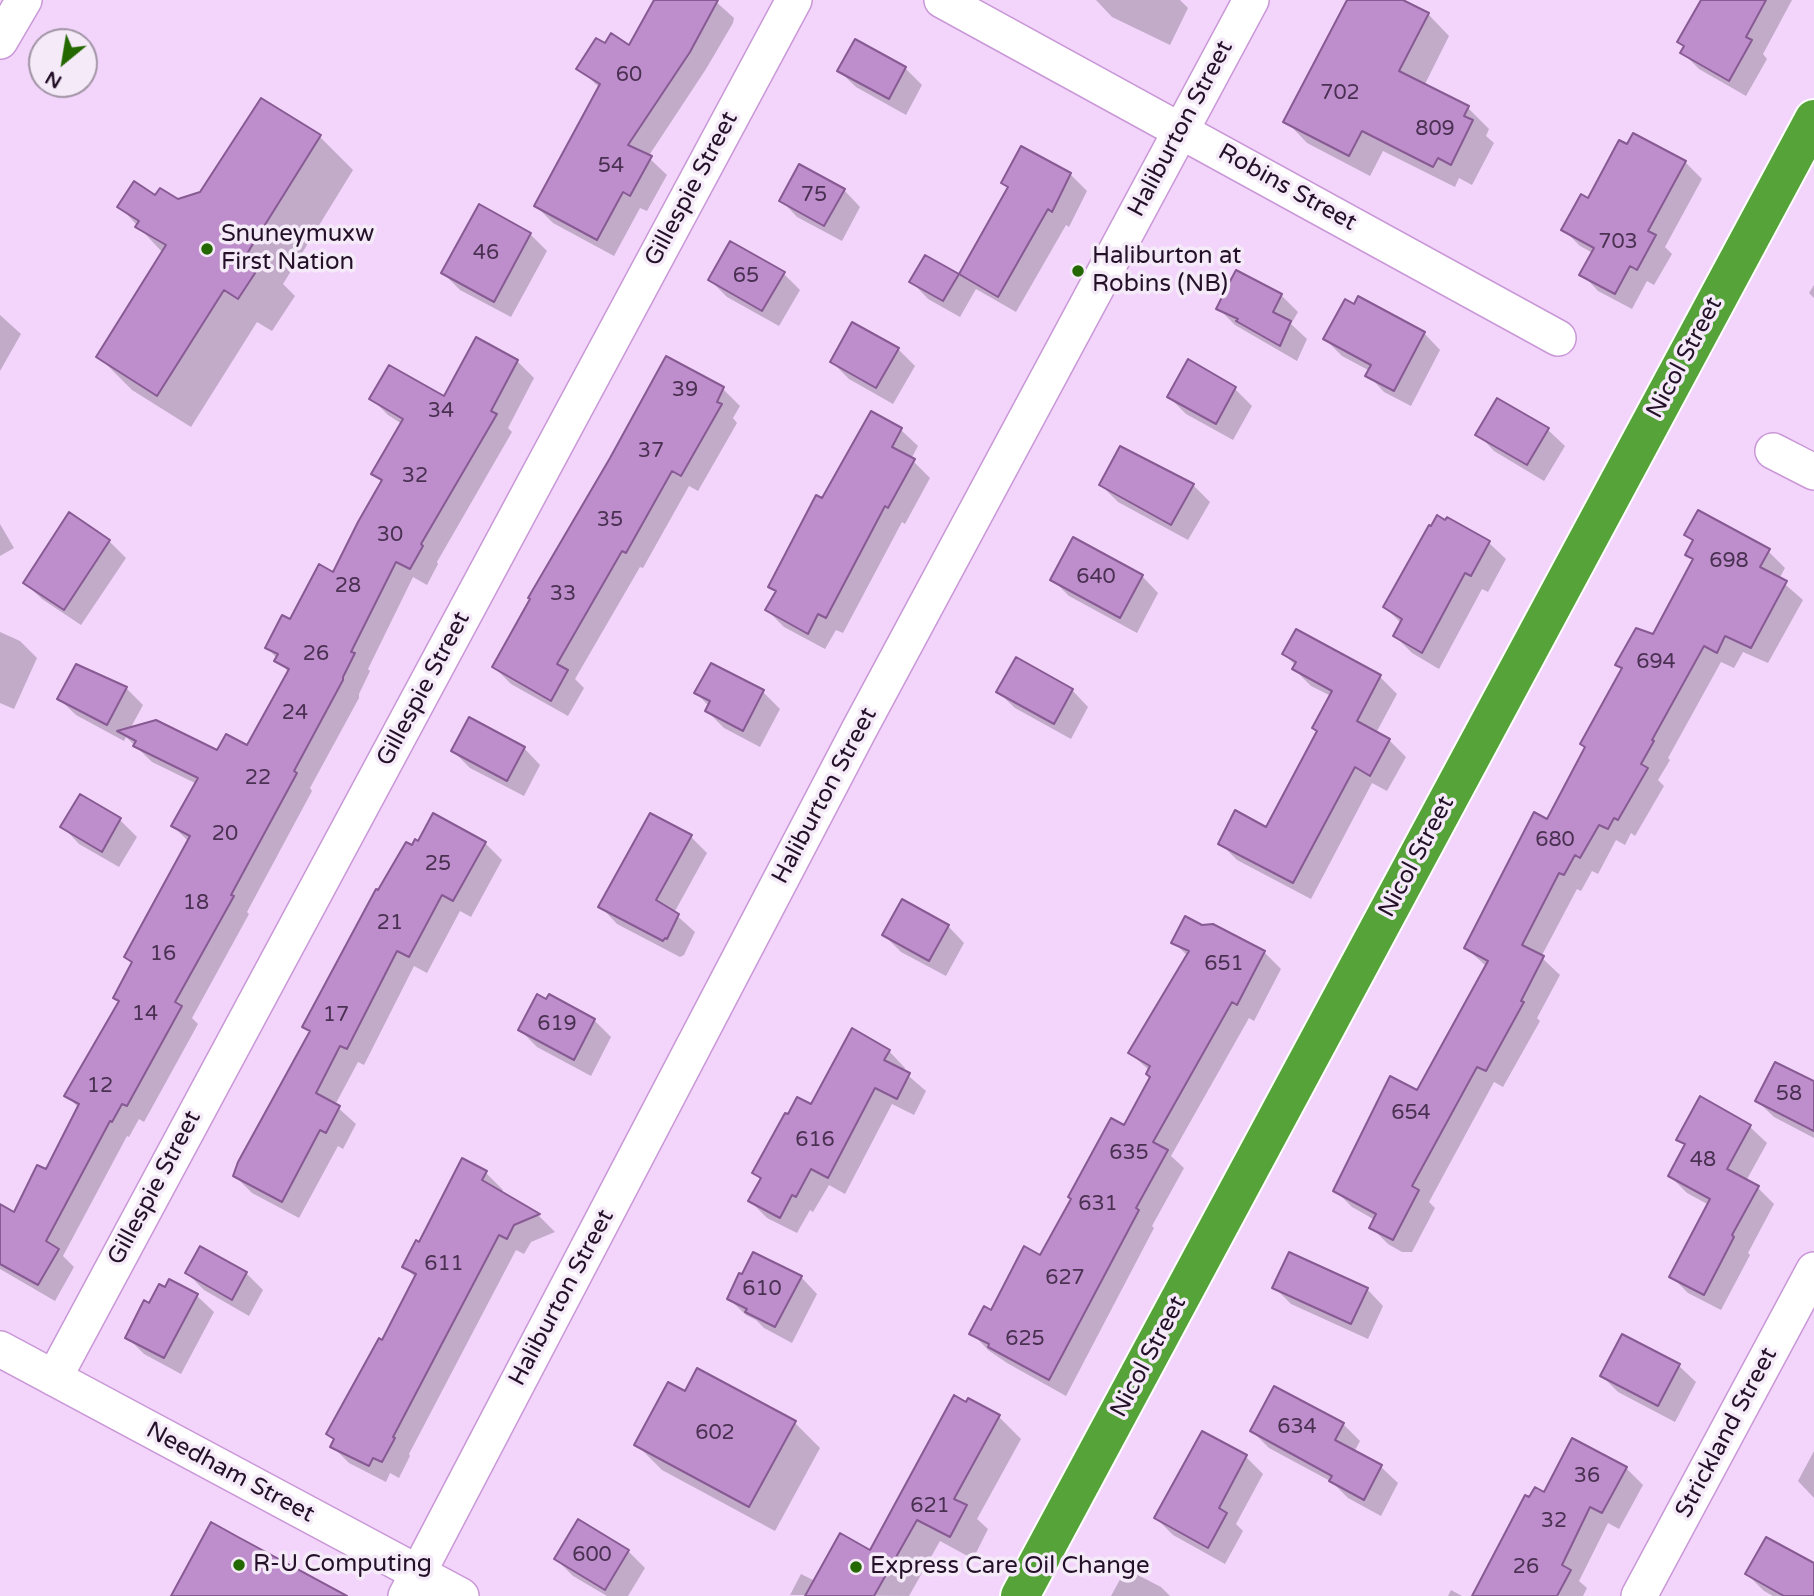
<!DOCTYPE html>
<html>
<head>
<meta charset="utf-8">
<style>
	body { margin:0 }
	#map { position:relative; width:1814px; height:1596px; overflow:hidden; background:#f3d5fc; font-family:"Varela Round",sans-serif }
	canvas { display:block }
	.north { position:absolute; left:28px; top:28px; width:70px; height:70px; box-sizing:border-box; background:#f5ebf8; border:2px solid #a194a5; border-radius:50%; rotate:210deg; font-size:19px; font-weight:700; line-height:28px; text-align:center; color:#241129 }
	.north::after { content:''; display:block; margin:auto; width:24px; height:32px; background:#236800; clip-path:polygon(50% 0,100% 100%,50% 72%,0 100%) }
</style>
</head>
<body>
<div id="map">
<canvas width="1814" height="1596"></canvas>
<div class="north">N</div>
</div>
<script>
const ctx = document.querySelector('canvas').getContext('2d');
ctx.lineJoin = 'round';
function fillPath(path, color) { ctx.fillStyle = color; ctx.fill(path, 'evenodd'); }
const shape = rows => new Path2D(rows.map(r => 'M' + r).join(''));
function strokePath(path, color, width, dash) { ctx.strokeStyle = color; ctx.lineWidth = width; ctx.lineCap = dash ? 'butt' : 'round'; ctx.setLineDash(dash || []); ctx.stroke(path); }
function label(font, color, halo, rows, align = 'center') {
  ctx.font = font + ' "Varela Round",sans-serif'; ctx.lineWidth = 7; ctx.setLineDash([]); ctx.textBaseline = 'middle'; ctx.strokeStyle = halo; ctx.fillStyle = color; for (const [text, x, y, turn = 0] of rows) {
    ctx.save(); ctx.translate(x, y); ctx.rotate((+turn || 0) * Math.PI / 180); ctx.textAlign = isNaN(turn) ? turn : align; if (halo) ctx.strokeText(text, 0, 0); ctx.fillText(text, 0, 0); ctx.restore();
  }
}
const shadow = shape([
	[656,0,714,0,734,18,733,23,706,69,648,157,667,175,647,211,640,208,614,256,553,223,536,206,600,88,578,68,605,46,630,48],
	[1096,0,1180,0,1188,8,1170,45,1112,17],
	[1350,0,1399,0,1428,14,1449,36,1424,86,1468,108,1489,129,1486,136,1494,143,1472,185,1459,178,1455,187,1383,151,1370,176,1307,143,1286,121],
	[1703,0,1792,0,1763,54,1767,59,1746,96,1699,69,1683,53,1685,48,1680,42],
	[905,68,922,85,906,115,856,87,839,71],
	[320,137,353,170,283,284,295,296,272,331,257,322,191,427,132,390,99,357,163,253,120,207,155,198,178,201,201,194],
	[1685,162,1702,179,1665,247,1672,254,1654,285,1647,281,1632,309,1598,291,1582,274,1593,253,1580,246,1564,230,1589,201],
	[1070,174,1087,191,1069,227,1066,225,1016,312,976,289,960,317,928,299,912,282,926,257,959,276,1009,189,1003,183],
	[844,190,860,207,842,241,797,217,781,200],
	[530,234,547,251,511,317,460,290,443,273],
	[783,273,800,290,779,326,727,297,710,280],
	[1814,285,1814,298,1809,293],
	[1227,290,1281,295,1298,312,1291,324,1307,339,1297,361,1235,325,1218,308],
	[0,315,21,334,0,371],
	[1424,333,1440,350,1411,406,1384,392,1368,375,1370,371,1342,356,1325,339],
	[898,349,915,366,893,404,849,379,832,362],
	[667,358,723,389,740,406,733,418,737,423,698,491,689,486,643,568,640,567,575,679,584,688,568,716,511,684,494,667],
	[517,361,534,378,508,428,512,432,437,562,438,564,427,585,413,577,368,669,370,671,359,694,359,698,310,788,312,791,247,912,249,914,192,1018,198,1024,144,1122,139,1119,129,1137,127,1136,63,1256,74,1267,55,1301,0,1269,0,1206,14,1214,47,1171,79,1108,66,1095,120,1003,115,998,133,965,126,957,189,842,173,826,197,784,152,762,126,737,124,741,76,715,59,699,126,688,143,705,130,729,218,753,248,748,289,673,267,647,334,574,382,482,374,474,402,424,388,415,372,399,445,398],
	[1189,362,1235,389,1252,406,1233,440,1186,414,1169,397],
	[901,430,918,446,911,459,930,478,905,524,902,522,843,633,836,630,825,649,784,627,767,610,777,593,771,587,823,501],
	[1548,430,1565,446,1544,481,1494,451,1478,434],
	[1101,485,1193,485,1210,502,1188,540,1118,502],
	[0,524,14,548,0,556],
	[1686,535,1768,551,1785,568,1779,579,1803,600,1768,663,1743,652,1734,668,1721,662,1668,758,1670,760,1658,780,1664,786,1635,836,1631,833,1625,845,1616,840,1598,874,1592,871,1581,891,1577,889,1541,957,1560,975,1537,1018,1540,1021,1503,1087,1494,1082,1429,1202,1435,1208,1412,1252,1402,1252,1388,1244,1371,1227,1375,1220,1352,1207,1335,1190,1417,1093,1486,966,1466,948,1548,822,1586,748,1623,670,1617,665,1653,637,1693,561,1687,554,1694,542],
	[109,541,126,558,81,625,42,599,25,583],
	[1489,543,1506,559,1488,592,1482,589,1439,669,1412,653,1395,636,1402,624,1385,607],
	[1142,576,1158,593,1137,633,1069,596,1052,579],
	[1296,631,1380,677,1397,694,1376,733,1389,740,1406,757,1387,791,1372,783,1311,899,1237,860,1220,843,1267,829,1318,732,1331,696,1311,686,1294,669,1296,666,1284,654],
	[0,632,20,641,37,658,14,709,0,703],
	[712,665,763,692,780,709,760,747,724,728,707,711,710,707,696,693],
	[1072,690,1088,707,1071,739,1015,708,998,692],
	[524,748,540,765,524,796,470,768,453,751],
	[81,797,120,820,137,837,119,867,79,844,63,827],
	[690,836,707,853,674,913,695,932,684,955,680,957,617,924,601,907],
	[485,843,502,860,471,917,460,911,427,973,414,966,364,1065,358,1062,335,1105,356,1124,343,1149,338,1146,299,1218,252,1193,235,1176,311,1033,304,1026,413,848,418,844],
	[948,926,964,943,946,976,901,952,884,935],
	[1173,942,1264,952,1281,969,1254,1021,1249,1018,1171,1156,1184,1168,1152,1226,1154,1228,1066,1396,1007,1363,988,1350,972,1333,1041,1257,1125,1128,1152,1078,1150,1071,1130,1053,1188,956],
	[594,1020,611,1037,591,1076,537,1047,520,1030],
	[889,1051,905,1068,904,1072,926,1091,914,1115,892,1104,845,1194,829,1185,813,1212,810,1210,797,1233,767,1218,750,1201,761,1180,754,1173,812,1107],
	[1814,1084,1814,1138,1774,1117,1757,1101],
	[1750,1127,1767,1143,1746,1181,1758,1188,1774,1204,1748,1253,1750,1255,1721,1310,1688,1293,1671,1276,1709,1205,1687,1193,1670,1176,1686,1147,1678,1139],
	[486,1173,503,1190,501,1193,539,1216,555,1232,531,1242,524,1254,516,1250,409,1454,410,1456,399,1478,390,1473,386,1482,349,1463,332,1446,335,1441,328,1434,382,1342,416,1278,404,1266,420,1244],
	[187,1273,246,1273,263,1290,249,1316,204,1290],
	[801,1277,817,1294,792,1343,764,1328,756,1320,746,1315,729,1299],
	[1274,1287,1367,1289,1383,1306,1368,1339,1291,1304],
	[197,1296,214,1312,181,1374,144,1354,127,1337,150,1305],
	[1679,1366,1696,1382,1675,1422,1618,1392,1602,1376],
	[685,1394,795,1423,820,1448,775,1531,662,1470,636,1444],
	[999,1417,1021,1439,977,1519,988,1529,973,1559,940,1541,909,1596,790,1595,801,1574,815,1581,871,1552],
	[1343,1424,1360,1441,1354,1452,1381,1467,1398,1483,1381,1516,1348,1498,1332,1482,1269,1448,1252,1431],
	[1202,1433,1246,1457,1263,1474,1236,1524,1243,1531,1225,1564,1173,1535,1156,1518],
	[1814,1451,1814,1498,1798,1481],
	[1626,1468,1643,1485,1619,1529,1608,1523,1579,1581,1587,1588,1583,1596,1474,1596,1530,1499],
	[628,1551,645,1568,628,1596,607,1596,573,1576,556,1559],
	[1814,1565,1814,1596,1773,1596,1764,1591,1747,1574],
	[1128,1570,1161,1587,1170,1596,1111,1596,1123,1574,1125,1575],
	[1451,1590,1462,1596,1448,1596]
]);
const building = shape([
	[654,0,718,0,690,52,628,145,652,156,630,196,623,192,597,240,534,206,600,84,576,69,596,38,605,43,611,33,629,45,654,0],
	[1347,0,1403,0,1429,13,1399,71,1469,106,1464,116,1473,120,1451,165,1438,158,1433,167,1362,131,1349,156,1283,122,1347,0],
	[1701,0,1766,0,1746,37,1752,40,1729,81,1680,53,1684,46,1677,42,1701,0],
	[855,39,906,67,889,99,837,71,855,39],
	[261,98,321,135,248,252,263,261,238,299,224,290,157,396,96,357,166,245,135,227,139,221,117,207,134,181,155,195,160,188,178,199,200,192,261,98],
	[1633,133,1686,161,1648,231,1656,235,1637,270,1630,266,1615,294,1579,275,1594,248,1561,230,1581,194,1588,198,1619,140,1627,144,1633,133],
	[1021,146,1071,173,1052,212,1048,209,998,297,959,274,1008,187,1001,183,1021,146],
	[799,164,845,189,824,226,779,201,799,164],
	[479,204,531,233,494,302,441,273,479,204],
	[730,241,785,272,762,311,708,280,730,241],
	[925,255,959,274,943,301,909,282,925,255],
	[1236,270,1282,294,1273,312,1291,321,1280,346,1236,321,1238,319,1216,309,1222,297,1210,285,1213,280,1227,287,1236,270],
	[1358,296,1425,332,1394,391,1365,376,1371,365,1323,339,1345,299,1354,304,1358,296],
	[852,322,899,348,876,388,830,362,852,322],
	[476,337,518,360,491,411,497,414,421,544,423,546,410,569,396,562,351,652,355,653,343,677,343,680,294,771,297,773,231,895,234,896,175,1002,182,1006,127,1106,122,1104,112,1122,110,1121,46,1241,59,1249,38,1285,0,1264,0,1204,14,1212,37,1165,46,1169,79,1104,64,1096,119,1001,113,998,132,962,124,957,190,836,171,826,198,778,133,746,136,741,117,731,156,720,217,750,226,734,247,745,289,669,274,661,278,654,265,648,282,615,290,619,319,564,333,572,358,522,382,480,371,474,403,419,369,399,389,365,444,396,476,337],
	[666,356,724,387,717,402,722,404,681,476,672,471,626,553,622,551,557,664,568,670,551,701,492,667,530,599,528,598,610,458,666,356],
	[1188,359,1236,387,1216,424,1167,397,1188,359],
	[1497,398,1549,428,1527,465,1475,435,1497,398],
	[871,411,902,428,892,447,915,459,888,508,885,506,826,618,818,614,808,634,765,610,776,591,768,587,816,495,822,498,871,411],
	[1120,446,1194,484,1171,525,1099,485,1120,446],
	[1698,510,1770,549,1760,567,1787,581,1751,648,1725,636,1717,653,1704,646,1652,740,1654,741,1641,764,1648,768,1618,820,1614,818,1608,829,1599,825,1580,858,1575,855,1564,875,1559,873,1522,945,1544,956,1521,1001,1524,1002,1486,1071,1477,1067,1412,1186,1419,1190,1393,1240,1369,1228,1376,1214,1333,1191,1390,1076,1417,1090,1488,961,1464,948,1534,812,1547,819,1585,747,1580,744,1622,668,1615,665,1636,628,1653,634,1693,559,1685,555,1693,540,1684,535,1698,510],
	[69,512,110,540,64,610,23,583,69,512],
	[1437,515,1445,520,1447,517,1490,541,1471,576,1465,573,1422,653,1393,636,1402,619,1383,607,1429,525,1431,526,1437,515],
	[1073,537,1143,575,1120,618,1050,580,1073,537],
	[1296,629,1381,675,1357,721,1390,739,1370,776,1355,767,1293,883,1218,844,1235,810,1266,827,1317,731,1312,728,1332,691,1292,669,1296,662,1282,654,1296,629],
	[1016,657,1073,689,1054,724,996,692,1016,657],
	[711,663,764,690,743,731,705,711,710,701,694,693,711,663],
	[76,664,127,687,107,725,57,699,76,664],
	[469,717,525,747,507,781,451,751,469,717],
	[80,794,121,818,102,852,60,827,80,794],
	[433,813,486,842,453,901,442,895,409,957,397,951,347,1049,340,1046,316,1093,340,1106,326,1133,320,1130,282,1202,233,1176,238,1162,310,1031,302,1027,376,889,378,890,406,842,412,845,415,839,418,841,433,813],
	[650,813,692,835,656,900,679,914,667,939,665,938,663,941,598,907,650,813],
	[902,899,949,925,929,961,882,935,902,899],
	[1185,916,1202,925,1213,924,1265,951,1237,1005,1232,1002,1153,1142,1168,1150,1136,1208,1139,1210,1049,1380,988,1347,989,1344,969,1334,984,1306,991,1310,1024,1246,1040,1255,1071,1199,1068,1197,1111,1118,1124,1125,1150,1077,1146,1074,1150,1066,1128,1053,1189,951,1171,943,1185,916],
	[537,994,546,999,549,994,595,1019,574,1060,518,1030,537,994],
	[852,1028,890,1050,884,1060,910,1073,897,1099,875,1088,828,1178,811,1169,796,1197,792,1195,780,1218,748,1201,761,1178,752,1173,785,1113,788,1114,797,1097,811,1104,852,1028],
	[1775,1062,1814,1081,1814,1131,1755,1101,1775,1062],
	[1700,1096,1751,1125,1727,1169,1759,1186,1732,1235,1734,1237,1704,1295,1669,1277,1710,1199,1668,1176,1685,1144,1676,1140,1700,1096],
	[462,1158,487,1171,482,1180,540,1214,514,1225,507,1239,499,1235,393,1437,395,1438,382,1462,373,1458,369,1466,330,1447,334,1439,326,1434,379,1338,382,1340,416,1274,402,1267,416,1240,419,1242,462,1158],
	[200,1246,247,1272,232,1300,185,1273,200,1246],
	[753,1252,802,1276,775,1327,745,1312,747,1309,727,1299,739,1273,742,1274,753,1252],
	[1289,1252,1368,1288,1351,1324,1272,1288,1289,1252],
	[169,1279,198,1294,164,1358,125,1338,144,1300,149,1303,159,1284,165,1287,169,1279],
	[1622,1334,1680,1364,1658,1406,1600,1376,1622,1334],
	[697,1368,796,1421,749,1507,634,1445,668,1382,685,1391,697,1368],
	[1274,1386,1344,1423,1335,1440,1382,1465,1364,1500,1329,1481,1332,1476,1250,1431,1274,1386],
	[954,1395,966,1402,968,1398,1000,1415,954,1499,967,1505,950,1537,917,1520,874,1596,805,1596,840,1533,870,1550,954,1395],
	[1202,1431,1247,1455,1219,1508,1227,1513,1208,1548,1154,1518,1202,1431],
	[1572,1438,1627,1467,1602,1513,1590,1507,1562,1565,1571,1570,1557,1596,1472,1596,1525,1495,1529,1497,1535,1487,1544,1492,1572,1438],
	[578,1519,629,1550,605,1590,554,1559,578,1519],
	[211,1522,238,1537,347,1596,171,1596,211,1522],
	[1766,1537,1814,1563,1814,1596,1784,1596,1745,1574,1766,1537]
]);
const minor = shape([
	[942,0,1558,338],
	[0,41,24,0],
	[1773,451,1814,472],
	[0,1349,461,1596],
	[54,1378,794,0],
	[406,1596,860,728,1251,0],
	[1639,1596,1814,1270]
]);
const highway = shape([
	[1020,1596,1814,119]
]);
const markers = [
	[207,249,7,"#236800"],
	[1078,271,7,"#236800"],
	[239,1565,7,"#236800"],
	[856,1567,7,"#236800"]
];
const numberNames = [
	["60",629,75],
	["702",1340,93],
	["809",1435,129],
	["54",611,166],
	["75",814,195],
	["703",1618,242],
	["46",486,253],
	["65",746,276],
	["39",685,390],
	["34",441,411],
	["37",651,451],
	["32",415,476],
	["35",610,520],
	["30",390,535],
	["698",1729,561],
	["640",1096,577],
	["28",348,586],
	["33",563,594],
	["26",316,654],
	["694",1656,662],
	["24",295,713],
	["22",258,778],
	["20",225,834],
	["680",1555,840],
	["25",438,864],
	["18",196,903],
	["21",390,923],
	["16",163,954],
	["651",1224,964],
	["14",145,1014],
	["17",336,1015],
	["619",557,1024],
	["12",100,1086],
	["58",1789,1094],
	["654",1411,1113],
	["616",815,1140],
	["635",1129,1153],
	["48",1703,1160],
	["631",1098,1204],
	["611",444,1264],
	["627",1065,1278],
	["610",762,1289],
	["625",1025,1339],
	["634",1297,1427],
	["602",715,1433],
	["36",1587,1476],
	["621",930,1506],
	["32",1554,1521],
	["600",592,1555],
	["26",1526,1567]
];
const streetNames = [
	["Haliburton Street",1181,129,-62],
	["Robins Street",1287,188,29],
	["Gillespie Street",692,189,-62],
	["Nicol Street",1685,358,-62],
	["Gillespie Street",424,689,-62],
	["Haliburton Street",825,796,-62],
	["Nicol Street",1417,857,-62],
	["Gillespie Street",155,1188,-62],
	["Haliburton Street",562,1298,-62],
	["Nicol Street",1149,1357,-62],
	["Strickland Street",1727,1433,-62],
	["Needham Street",230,1473,28]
];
const poiNames = [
	["Snuneymuxw",221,235],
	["First Nation",221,263],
	["Haliburton at",1092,257],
	["Robins (NB)",1092,285],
	["R-U Computing",253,1565],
	["Express Care Oil Change",870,1567]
];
fillPath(shadow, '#0003');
fillPath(building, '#be8ecc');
strokePath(building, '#875a93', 2);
strokePath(minor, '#c998d6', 38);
strokePath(highway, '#fff', 42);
strokePath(minor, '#fff', 35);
strokePath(highway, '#55a339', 38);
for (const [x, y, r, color] of markers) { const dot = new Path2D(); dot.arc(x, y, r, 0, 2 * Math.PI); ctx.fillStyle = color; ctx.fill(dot); strokePath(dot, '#f5ebf8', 2.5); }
label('21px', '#4a3052', null, numberNames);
label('24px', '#241129', '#f5ebf8', streetNames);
label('24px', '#241129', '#f5ebf8', poiNames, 'left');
</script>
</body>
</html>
